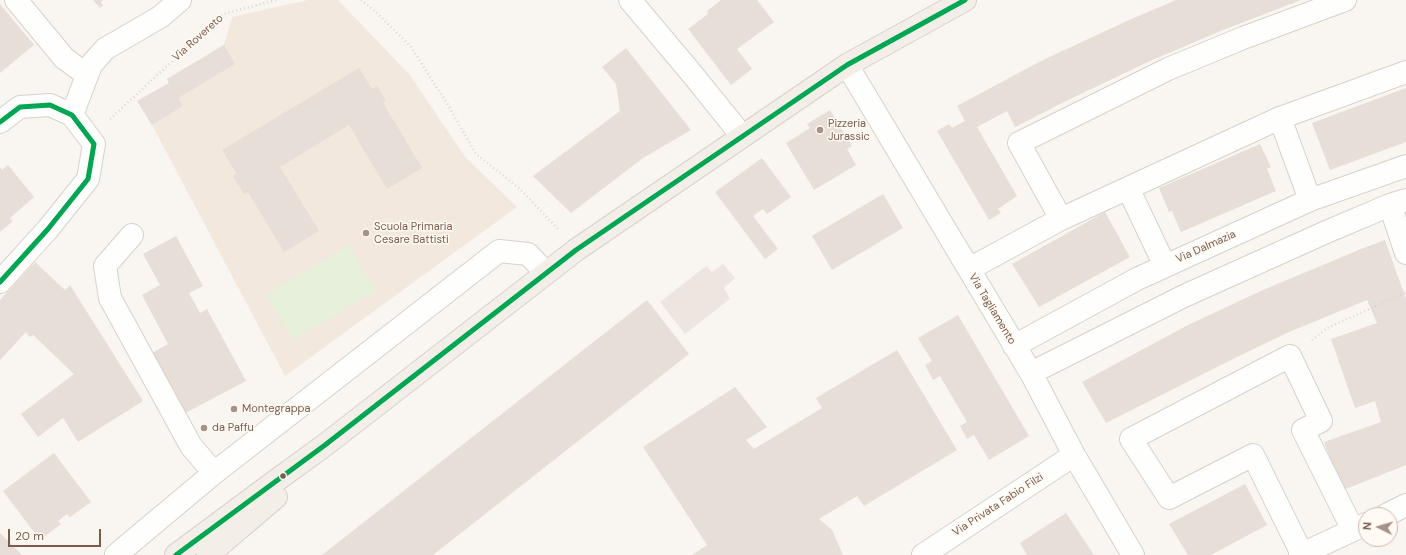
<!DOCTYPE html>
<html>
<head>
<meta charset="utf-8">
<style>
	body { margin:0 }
	#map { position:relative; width:1406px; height:555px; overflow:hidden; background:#f9f5f0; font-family:"DM Sans",sans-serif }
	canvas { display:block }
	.north { position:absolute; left:1358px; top:507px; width:40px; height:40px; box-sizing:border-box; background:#fffaf3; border:1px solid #cabbb1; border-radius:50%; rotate:275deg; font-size:11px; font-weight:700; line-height:16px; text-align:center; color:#7a5c4d }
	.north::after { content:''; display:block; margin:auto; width:14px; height:18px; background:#a69286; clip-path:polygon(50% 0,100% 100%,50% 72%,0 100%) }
	.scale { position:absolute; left:8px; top:529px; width:93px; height:18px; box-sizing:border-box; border:2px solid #7a5c4d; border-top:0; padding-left:5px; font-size:12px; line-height:14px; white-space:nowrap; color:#7a5c4d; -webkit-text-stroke:3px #fffaf3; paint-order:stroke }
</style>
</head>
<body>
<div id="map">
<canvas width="1406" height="555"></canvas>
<div class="north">N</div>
<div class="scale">20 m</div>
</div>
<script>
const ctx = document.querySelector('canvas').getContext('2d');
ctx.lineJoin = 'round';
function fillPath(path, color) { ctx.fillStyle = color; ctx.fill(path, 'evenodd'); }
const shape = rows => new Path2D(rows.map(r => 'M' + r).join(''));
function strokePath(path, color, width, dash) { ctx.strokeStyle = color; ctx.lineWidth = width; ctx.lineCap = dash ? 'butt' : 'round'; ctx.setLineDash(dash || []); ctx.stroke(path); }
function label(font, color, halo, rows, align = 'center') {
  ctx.font = font + ' "DM Sans",sans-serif'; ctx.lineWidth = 3; ctx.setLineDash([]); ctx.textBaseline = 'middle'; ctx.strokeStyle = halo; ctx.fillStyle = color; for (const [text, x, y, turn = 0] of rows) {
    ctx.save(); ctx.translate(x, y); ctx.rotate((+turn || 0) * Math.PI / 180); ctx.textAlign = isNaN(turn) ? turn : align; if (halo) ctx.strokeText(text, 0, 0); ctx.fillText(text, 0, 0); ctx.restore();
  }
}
const residential = shape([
	[308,0,338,0,409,74,466,158,517,207,285,376,152,125,137,101,169,83,167,79,224,45,232,17]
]);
const industrial = shape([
	[723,264,735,278,724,288,730,299,685,334,660,302,706,266,712,272]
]);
const green = shape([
	[349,245,376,291,293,340,266,295]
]);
const building = shape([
	[93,0,103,0,101,2,103,6,100,8],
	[721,0,757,0,774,22,737,49,752,69,731,85,688,29,708,14,707,11],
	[1176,0,1301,0,1223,30,1150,61,1066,101,1015,127,1007,111,977,127,1017,196,998,209,1001,213,989,220,937,131,949,124,952,128,965,121,957,106,1041,61,1129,20],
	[0,4,34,45,0,73],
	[224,45,235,64,178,98,183,106,152,125,137,101,169,83,167,79],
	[626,48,691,130,643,158,571,213,533,176,620,111,616,84,602,67],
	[359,68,372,89,377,86,386,101,383,103,422,168,387,189,349,125,280,167,319,231,284,252,248,192,244,194,233,176,237,174,222,150],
	[1406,88,1406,142,1330,170,1312,123],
	[830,110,852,146,847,149,856,165,814,190,786,143,810,128,807,124],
	[1260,144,1271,167,1267,169,1276,191,1181,232,1172,211,1169,212,1159,188],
	[762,158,791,197,767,214,763,209,753,216,778,249,765,259,715,192],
	[8,165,34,197,10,218,13,221,0,232,0,167,2,170],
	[883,194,903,228,832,270,812,236],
	[1105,212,1130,257,1039,307,1012,264],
	[176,236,203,286,189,293,200,313,207,309,246,381,180,416,147,356,168,344,142,295,160,285,143,254],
	[1385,240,1406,299,1406,465,1343,490,1324,442,1381,422,1375,401,1355,408,1331,339,1377,323,1367,300,1289,332,1235,358,1106,423,1082,382,1190,324,1263,290,1366,247],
	[35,262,65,290,70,285,143,401,78,442,63,418,38,437,21,414,74,374,33,335,30,337,26,332,0,360,0,300],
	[647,300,689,354,433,555,322,555],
	[958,315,1029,436,989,460,974,435,967,439,960,426,967,422,940,376,933,380,925,365,932,361,918,338],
	[897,350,957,450,864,506,857,496,819,519,832,530,843,555,692,555,707,545,643,447,735,387,767,427,746,440,754,449,822,408,816,398],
	[54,453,91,502,70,517,67,514,58,521,61,524,40,540,3,491],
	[1245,484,1267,525,1211,555,1188,555,1169,524],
	[1066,513,1094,555,1027,555,1020,543],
	[0,533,22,555,0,555]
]);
const path = shape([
	[361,0,376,12,411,47,448,105,476,154,520,189,558,229],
	[110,119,223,14,277,0],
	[1312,340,1327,328,1406,293]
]);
const minor = shape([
	[16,0,64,58,87,75],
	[630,0,693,75,742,136],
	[847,65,1031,373,1074,455,1133,555],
	[72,115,91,65,105,49,160,17,180,0],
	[1280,118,1406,72],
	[0,122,20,107,50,105,72,115,94,144,88,179,48,229,0,282],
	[1128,188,1165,266],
	[1390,205,1406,253],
	[1061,219,1019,143,1168,69,1243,38,1345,0],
	[132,235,105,266,110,298,191,446,214,473],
	[969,269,1061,219,1280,118,1310,200],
	[1014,346,1137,279,1310,200,1406,166],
	[1031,373,1184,296,1324,233,1390,205,1406,200],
	[1386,515,1406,505],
	[1302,554,1253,455,1169,498,1131,439,1290,356,1321,421,1303,430,1353,530],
	[116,555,214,473,499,251,528,254,546,273],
	[923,555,1074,455],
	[1300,555,1366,524]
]);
const major = shape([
	[176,555,281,477,325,445,576,250,847,65,965,0],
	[208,555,276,497]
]);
const bus1 = shape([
	[0,122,20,107,50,105,72,115,94,144,88,179,48,229,0,282],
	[176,555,325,445,576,250,847,65,965,0]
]);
const markers = [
	[820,130,4,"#a69286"],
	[366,233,4,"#a69286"],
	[234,409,4,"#a69286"],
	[204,428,4,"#a69286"],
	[283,476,3.5,"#7a5c4d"]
];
const streetNames = [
	["Via Rovereto",198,38,-42],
	["Via Dalmazia",1206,247,-24],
	["Via Tagliamento",992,309,59],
	["Via Privata Fabio Filzi",998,505,-33]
];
const poiNames = [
	["Pizzeria",828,124],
	["Jurassic",828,137],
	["Scuola Primaria",374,227],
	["Cesare Battisti",374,240],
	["Montegrappa",242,409],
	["da Paffu",212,428]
];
fillPath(residential, '#f2e8de');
fillPath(industrial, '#ede5e0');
fillPath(green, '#e7f0db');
fillPath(building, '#e6ded7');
strokePath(minor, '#d7d1cb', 24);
strokePath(major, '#dad1cc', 24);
strokePath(path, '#dcd5d0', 2.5, [1, 3]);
strokePath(minor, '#fefefd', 22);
strokePath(major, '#f3eee8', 22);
strokePath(bus1, '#00a651', 5);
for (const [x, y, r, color] of markers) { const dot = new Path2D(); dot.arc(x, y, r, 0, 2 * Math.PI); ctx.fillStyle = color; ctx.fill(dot); strokePath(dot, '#fffaf3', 1.5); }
label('11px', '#7a5c4d', '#fffaf3', streetNames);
label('11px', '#7a5c4d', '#fffaf3', poiNames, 'left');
</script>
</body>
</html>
